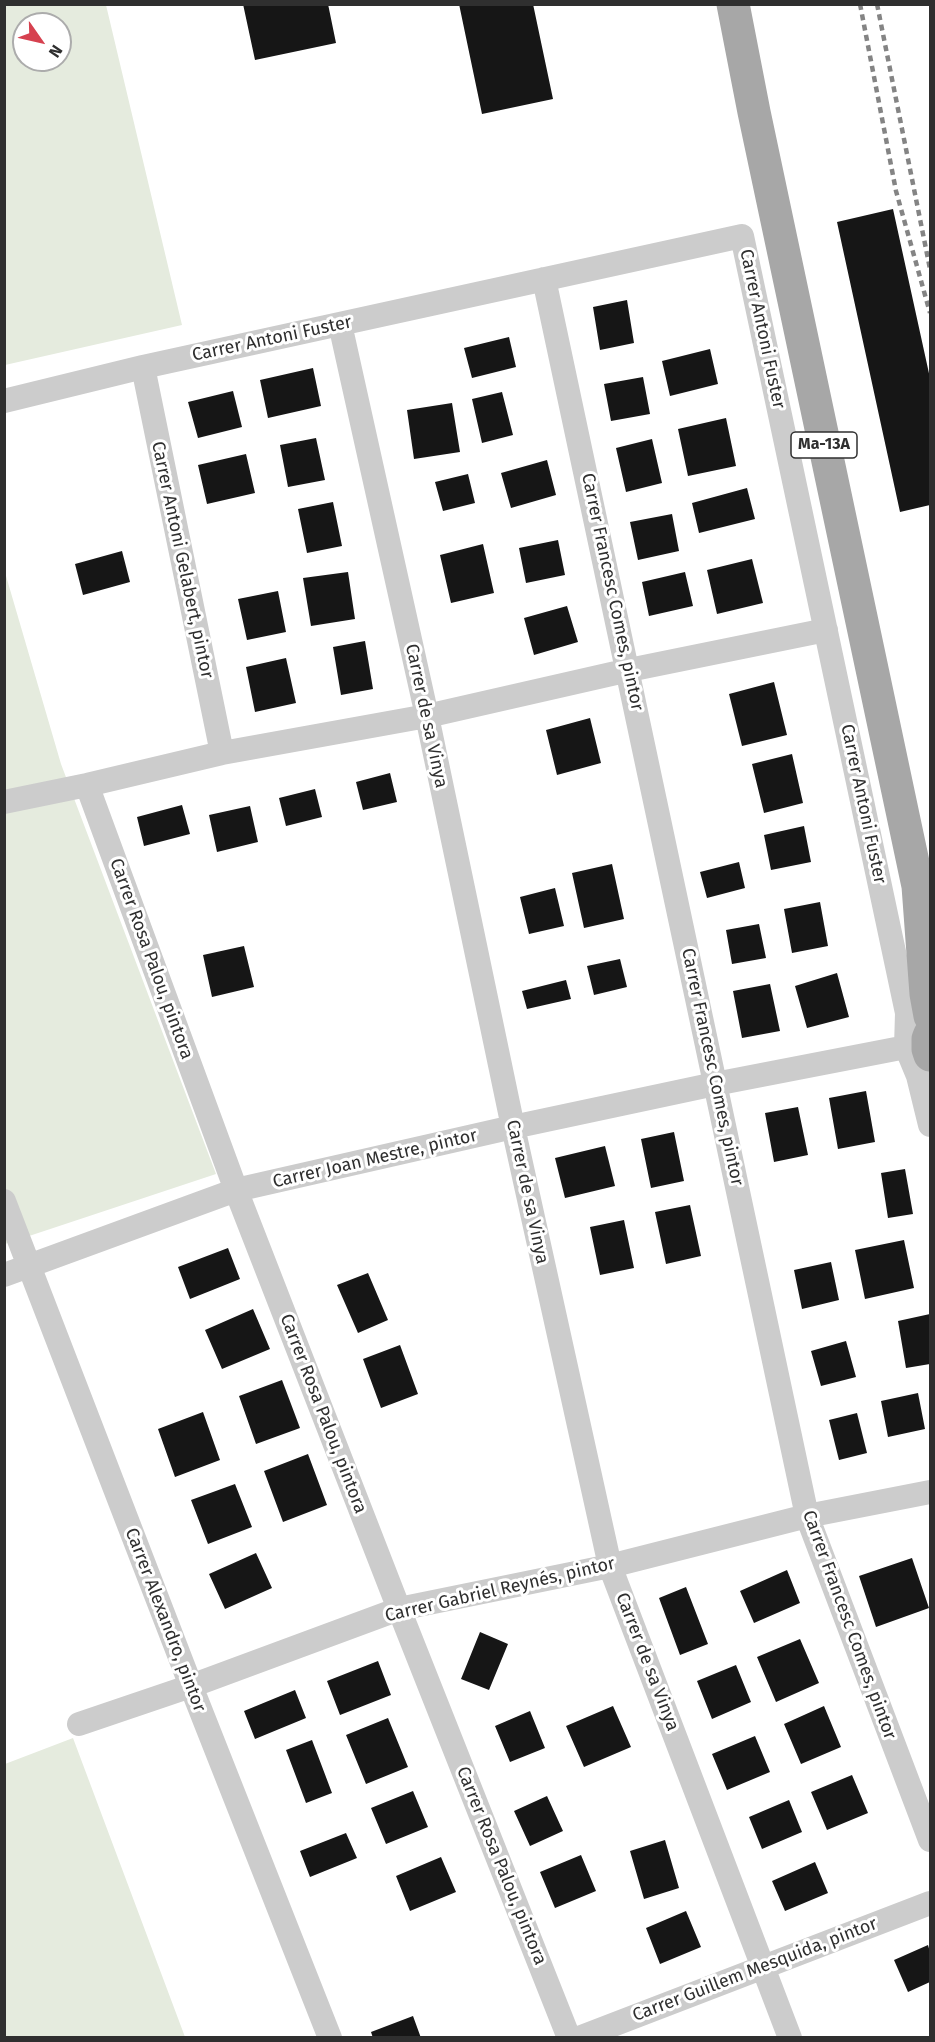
<!DOCTYPE html>
<html>
<head>
<meta charset="utf-8">
<style>
	body { margin:0 }
	#map { position:relative; width:935px; height:2042px; overflow:hidden; background:#fff; font-family:"Fira Sans",sans-serif }
	canvas { display:block }
	.frame { position:absolute; inset:0; border:6px solid #2f2f2f; pointer-events:none }
	.north { position:absolute; left:12px; top:12px; width:60px; height:60px; box-sizing:border-box; background:#fff; border:2px solid #acacac; border-radius:50%; rotate:124deg; font-size:16px; font-weight:700; line-height:24px; text-align:center; color:#2f2f2f }
	.north::after { content:''; display:block; margin:auto; width:21px; height:27px; background:#d6414f; clip-path:polygon(50% 0,100% 100%,50% 72%,0 100%) }
</style>
</head>
<body>
<div id="map">
<canvas width="935" height="2042"></canvas>
<div class="frame"></div>
<div class="north">N</div>
</div>
<script>
const ctx = document.querySelector('canvas').getContext('2d');
ctx.lineJoin = 'round';
function fillPath(path, color) { ctx.fillStyle = color; ctx.fill(path, 'evenodd'); }
const shape = rows => new Path2D(rows.map(r => 'M' + r).join(''));
function strokePath(path, color, width, dash) { ctx.strokeStyle = color; ctx.lineWidth = width; ctx.lineCap = dash ? 'butt' : 'round'; ctx.setLineDash(dash || []); ctx.stroke(path); }
function label(font, color, halo, rows, align = 'center') {
  ctx.font = font + ' "Fira Sans",sans-serif'; ctx.lineWidth = 6; ctx.setLineDash([]); ctx.textBaseline = 'middle'; ctx.strokeStyle = halo; ctx.fillStyle = color; for (const [text, x, y, turn = 0] of rows) {
    ctx.save(); ctx.translate(x, y); ctx.rotate((+turn || 0) * Math.PI / 180); ctx.textAlign = isNaN(turn) ? turn : align; if (halo) ctx.strokeText(text, 0, 0); ctx.fillText(text, 0, 0); ctx.restore();
  }
}
const green = shape([
	[4,5,106,5,182,325,5,365],
	[24,24,60,24,60,60,24,60],
	[4,569,61,764,216,1174,5,1244],
	[73,1738,185,2037,5,2037,5,1764]
]);
const building = shape([
	[243,4,328,4,336,43,255,60],
	[459,4,533,4,553,99,482,114],
	[893,209,930,378,930,505,900,512,837,222],
	[627,300,634,343,600,350,593,307],
	[509,337,516,367,472,378,464,348],
	[710,349,718,384,670,396,662,361],
	[313,368,321,406,268,418,260,380],
	[643,377,650,414,611,421,604,384],
	[233,391,242,427,198,438,188,402],
	[502,392,513,435,482,443,472,399],
	[452,403,460,452,414,459,407,410],
	[726,418,736,466,688,476,678,429],
	[316,438,325,480,288,487,280,445],
	[652,439,662,483,626,492,616,448],
	[246,454,255,493,207,504,198,465],
	[547,460,556,495,511,508,501,473],
	[468,474,475,503,443,511,435,482],
	[747,488,755,519,699,533,692,503],
	[333,502,342,546,307,553,298,509],
	[672,514,679,551,638,560,630,522],
	[558,540,565,575,526,583,519,548],
	[483,544,494,593,451,603,440,555],
	[122,551,130,582,83,595,75,564],
	[752,559,763,603,717,614,707,570],
	[348,572,355,619,311,626,303,578],
	[685,572,693,606,649,616,642,582],
	[278,591,286,632,247,640,238,599],
	[567,606,578,642,534,655,524,618],
	[365,641,373,689,341,695,333,647],
	[286,658,296,703,255,712,246,667],
	[774,682,787,735,742,746,729,694],
	[590,718,601,763,557,775,546,730],
	[792,754,803,803,764,813,752,764],
	[390,773,397,802,363,810,356,782],
	[315,789,322,817,286,826,279,798],
	[182,805,190,834,144,846,137,817],
	[250,806,258,842,217,852,209,815],
	[804,826,811,862,771,870,764,835],
	[739,862,745,888,707,898,700,872],
	[612,864,624,919,584,928,572,873],
	[555,888,564,926,529,934,520,897],
	[820,902,828,946,792,953,784,909],
	[759,924,766,958,732,964,726,930],
	[244,946,254,987,212,997,203,955],
	[620,959,627,987,594,995,587,966],
	[837,973,849,1017,807,1028,795,986],
	[566,980,571,999,527,1009,522,991],
	[770,984,780,1031,742,1038,733,991],
	[866,1091,875,1142,838,1149,829,1098],
	[798,1107,808,1155,774,1162,765,1113],
	[674,1132,684,1181,651,1188,641,1139],
	[605,1146,615,1186,565,1198,555,1158],
	[905,1169,913,1214,888,1218,881,1173],
	[690,1205,701,1256,666,1264,655,1212],
	[624,1220,634,1268,600,1275,590,1227],
	[904,1240,914,1288,865,1299,855,1250],
	[228,1248,240,1279,190,1299,178,1267],
	[831,1262,839,1300,802,1309,794,1270],
	[368,1273,388,1320,358,1333,337,1285],
	[253,1309,270,1349,222,1369,205,1330],
	[930,1314,930,1364,906,1368,898,1321],
	[846,1341,856,1377,821,1386,811,1351],
	[400,1345,418,1394,381,1408,363,1359],
	[282,1380,300,1428,256,1444,239,1396],
	[918,1393,925,1429,888,1437,881,1401],
	[203,1412,220,1460,175,1477,158,1429],
	[857,1413,867,1453,839,1460,829,1420],
	[308,1454,327,1505,283,1522,264,1471],
	[235,1484,252,1527,208,1544,191,1500],
	[256,1553,272,1588,225,1609,209,1574],
	[912,1558,929,1608,876,1627,859,1576],
	[787,1570,800,1603,754,1623,740,1591],
	[686,1587,708,1644,680,1655,659,1598],
	[480,1632,508,1644,489,1690,461,1679],
	[800,1639,819,1683,776,1702,757,1657],
	[378,1661,391,1695,340,1715,327,1681],
	[736,1665,751,1702,712,1719,697,1681],
	[295,1690,306,1718,255,1739,244,1711],
	[613,1706,631,1747,584,1767,566,1726],
	[824,1706,841,1747,801,1764,784,1724],
	[530,1711,545,1748,510,1762,495,1726],
	[388,1718,408,1767,366,1784,346,1735],
	[755,1736,770,1772,727,1790,712,1754],
	[312,1740,332,1793,306,1803,286,1750],
	[852,1775,868,1813,827,1830,811,1792],
	[413,1791,428,1827,386,1844,371,1808],
	[547,1796,563,1831,530,1846,514,1811],
	[789,1800,802,1832,762,1849,749,1817],
	[346,1833,357,1858,310,1877,300,1851],
	[665,1840,679,1888,644,1899,630,1851],
	[581,1855,596,1891,555,1908,540,1872],
	[441,1857,456,1892,410,1911,396,1876],
	[815,1862,828,1893,785,1911,772,1881],
	[686,1911,701,1947,660,1964,646,1928],
	[928,1945,930,1952,930,1982,908,1992,894,1960],
	[413,2016,421,2038,373,2038,371,2032]
]);
const minor = shape([
	[544,279,807,1516,930,1840],
	[340,324,427,716,513,1127,610,1566,790,2038],
	[143,367,222,753],
	[4,401,143,367,742,236,907,1013,906,1047,918,1076,930,1125],
	[87,785,236,1190,399,1609,569,2038],
	[4,802,87,785,222,753,427,716,629,670,826,630],
	[4,1201,191,1686,330,2038],
	[4,1275,236,1190,513,1127,715,1084,906,1047],
	[79,1724,191,1686,399,1609,610,1566,807,1516,930,1492],
	[579,2038,930,1903]
]);
const primary = shape([
	[733,4,754,112,918,886,926,994,930,1016],
	[930,1034,928,1039,928,1049,930,1055]
]);
const rail = shape([
	[860,4,896,191,930,313],
	[877,4,930,269]
]);
const shields = [
	[824,445,66]
];
const shieldNames = [
	["Ma-13A",824,445]
];
const streetNames = [
	["Carrer Antoni Fuster",762,329,78],
	["Carrer Antoni Fuster",272,339,-12],
	["Carrer Antoni Gelabert, pintor",182,560,78],
	["Carrer Francesc Comes, pintor",612,592,78],
	["Carrer de sa Vinya",426,716,78],
	["Carrer Antoni Fuster",863,804,78],
	["Carrer Rosa Palou, pintora",151,959,70],
	["Carrer Francesc Comes, pintor",712,1067,78],
	["Carrer Joan Mestre, pintor",375,1159,-13],
	["Carrer de sa Vinya",527,1192,78],
	["Carrer Rosa Palou, pintora",323,1414,69],
	["Carrer Gabriel Reynés, pintor",500,1590,-13],
	["Carrer Alexandro, pintor",165,1620,69],
	["Carrer Francesc Comes, pintor",849,1625,70],
	["Carrer de sa Vinya",647,1662,69],
	["Carrer Rosa Palou, pintora",501,1866,68],
	["Carrer Guillem Mesquida, pintor",755,1970,-21]
];
fillPath(green, '#e5ebde');
fillPath(building, '#161616');
strokePath(minor, '#ccc', 24);
strokePath(primary, '#a7a7a7', 33);
strokePath(rail, '#848484', 4.5, [6, 4.5]);
for (const [x, y, w] of shields) { const box = new Path2D(); box.roundRect(x - w / 2, y - 13, w, 26, 4.5); ctx.fillStyle = '#fff'; ctx.fill(box); strokePath(box, '#2f2f2f', 1.5); }
label('bold 16px', '#2f2f2f', null, shieldNames);
label('18px', '#2f2f2f', '#fff', streetNames);
</script>
</body>
</html>
